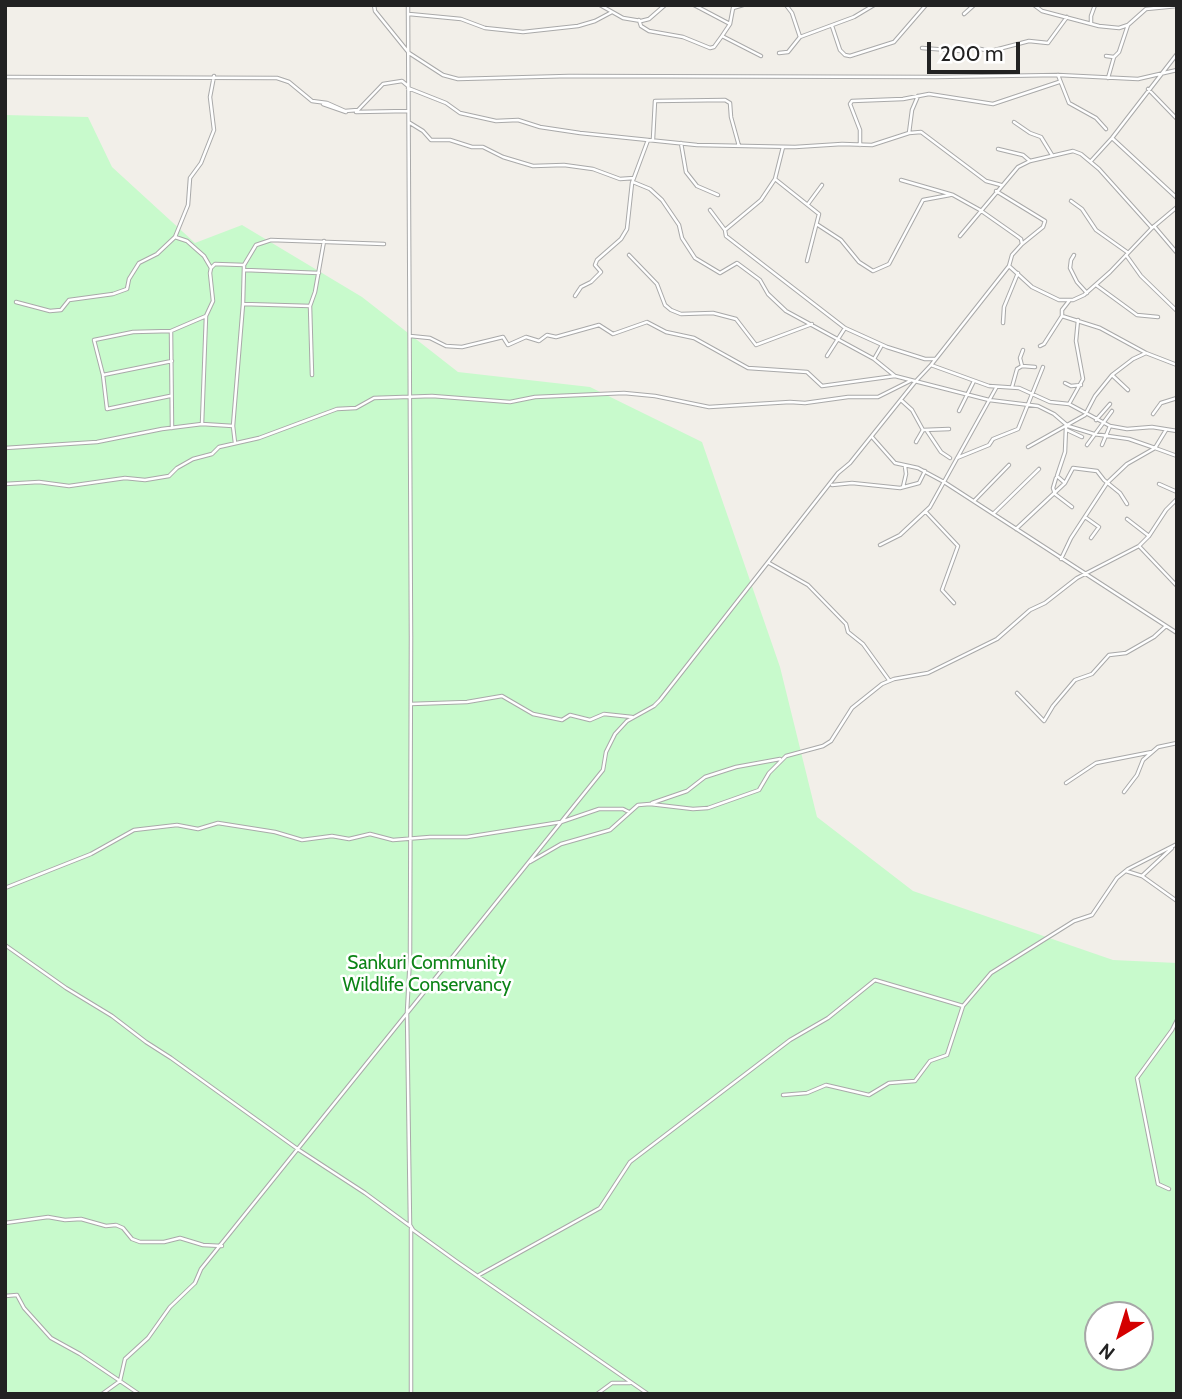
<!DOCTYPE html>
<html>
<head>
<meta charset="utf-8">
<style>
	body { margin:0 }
	#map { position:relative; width:1182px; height:1399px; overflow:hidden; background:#f2efe9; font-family:Cabin,sans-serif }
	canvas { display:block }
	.frame { position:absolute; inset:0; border:7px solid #222; pointer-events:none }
	.north { position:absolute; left:1084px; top:1301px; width:70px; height:70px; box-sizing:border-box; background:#fff; border:2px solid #a7a7a7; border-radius:50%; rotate:218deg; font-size:19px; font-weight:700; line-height:28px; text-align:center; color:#222 }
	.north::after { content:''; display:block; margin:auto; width:24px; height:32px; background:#d40000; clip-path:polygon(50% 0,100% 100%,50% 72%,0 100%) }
	.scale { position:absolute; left:927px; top:42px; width:93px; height:32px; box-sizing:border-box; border:4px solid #222; border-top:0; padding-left:9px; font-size:21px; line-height:24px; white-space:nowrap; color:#222; -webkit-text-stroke:5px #fff; paint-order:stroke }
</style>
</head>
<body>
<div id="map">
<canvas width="1182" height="1399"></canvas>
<div class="frame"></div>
<div class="north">N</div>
<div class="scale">200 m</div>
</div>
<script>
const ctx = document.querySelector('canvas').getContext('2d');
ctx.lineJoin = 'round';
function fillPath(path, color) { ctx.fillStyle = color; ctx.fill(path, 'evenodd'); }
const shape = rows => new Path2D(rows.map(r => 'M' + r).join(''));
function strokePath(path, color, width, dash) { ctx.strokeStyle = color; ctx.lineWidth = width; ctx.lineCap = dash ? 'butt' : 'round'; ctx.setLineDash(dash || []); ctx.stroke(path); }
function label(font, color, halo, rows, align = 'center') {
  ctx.font = font + ' Cabin,sans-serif'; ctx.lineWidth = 5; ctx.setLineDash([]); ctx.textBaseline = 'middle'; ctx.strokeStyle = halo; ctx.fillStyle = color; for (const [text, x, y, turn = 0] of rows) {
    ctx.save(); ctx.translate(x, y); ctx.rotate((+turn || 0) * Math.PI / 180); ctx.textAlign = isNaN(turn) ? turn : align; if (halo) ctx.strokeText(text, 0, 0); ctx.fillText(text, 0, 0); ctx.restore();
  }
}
const park = shape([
	[5,115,88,117,112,167,195,243,242,225,362,297,458,372,590,387,702,442,780,667,817,817,913,891,1113,960,1177,963,1177,1394,5,1394],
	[1098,1315,1140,1315,1140,1357,1098,1357]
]);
const stream = shape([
	[70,1394,74,1394]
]);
const minor = shape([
	[374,5,375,11,409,53,443,75,458,79,569,76,935,77,1058,75,1138,79,1177,70],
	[408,5,411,636,410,957,407,1012,410,1225,413,1230,456,1261,648,1394],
	[600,5,623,18,641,21,649,19,665,5],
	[694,5,730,24],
	[786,5,792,13,800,37],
	[1034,5,1042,11,1099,26,1119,28,1128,25,1146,9,1177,6],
	[409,14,461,19,485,28,523,32,578,26,595,21,612,12],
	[964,14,974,5],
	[639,20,641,26,649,31,683,37,710,48,714,47,722,36,761,56],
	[1091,24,1091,16,1095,5],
	[832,26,840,50,845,55,850,56,894,42,926,5],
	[722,36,730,24,733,8,743,5],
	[922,48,961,51,975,48,991,51,1029,41,1048,43,1067,17],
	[779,53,788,52,800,37,854,17,874,5],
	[1106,56,1114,57,1119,52,1128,25],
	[1058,75,1069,103,1096,118,1106,129],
	[5,77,277,78,289,82,312,101,327,103,345,111,358,110,383,84,402,81,408,86],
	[1108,78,1114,57],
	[408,88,446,103,460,113,496,121,518,120,540,127,580,133,697,145,795,147,842,144,872,145,909,133,921,132,986,181,1001,185],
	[1148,89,1177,119],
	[323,104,346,112],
	[356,112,408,111],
	[1014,122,1030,133,1041,137,1052,155],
	[410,123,423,131,431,140,450,140,472,147,483,147,503,157,533,166,564,165,593,169,620,179,634,178],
	[909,133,912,110,918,96],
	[1112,138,1177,198],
	[653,139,655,101,725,100,730,103,731,117,739,146],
	[681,143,686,172,697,186,718,195],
	[860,145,860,130,850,104,852,101,903,99,929,94,993,104,1059,82],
	[998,149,1023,155,1030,161],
	[1091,161,1112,138,1177,54],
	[775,179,819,214,807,261],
	[901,180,953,195,980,210,1017,236,1021,239,1022,244,1012,255,1009,266,1032,287,1059,300,1073,300,1084,295,1110,272,1152,228,1177,207],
	[633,182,650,189,662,200,679,225,682,238,695,258,720,273,737,263,760,280,768,294,786,311,874,359,882,345],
	[996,191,1045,221,1043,227,1022,244],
	[1071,201,1082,209,1096,230,1127,252],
	[808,204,822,185],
	[710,210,725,230,726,236,845,328,887,347,925,359,935,359],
	[818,225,841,240,859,262,873,271,889,264,923,200,950,195],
	[1154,226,1177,253],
	[725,230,761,200,775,179,783,147],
	[960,236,1018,167,1030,161,1073,151,1081,154,1099,169,1152,228],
	[629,255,657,284,665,305,671,310,681,314,713,313,736,319,756,345,812,324],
	[1074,255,1071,260,1070,268,1077,282,1087,293],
	[1126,255,1141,276,1177,311],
	[244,266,243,304,310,306],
	[211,268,204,256,196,249,187,241,175,237,188,205,190,178,201,163,214,130,210,97,214,76],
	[245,270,319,273],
	[1096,285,1137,315,1158,317],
	[575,296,581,287,591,282,601,272,595,265,597,260,621,239,627,229,632,183,648,140],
	[1069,301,1062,310,1062,316,1100,328,1146,353,1177,365],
	[16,302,50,311,61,310,69,300,113,294,127,289,129,279,139,263,157,254,175,237],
	[1003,323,1004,307,1018,273],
	[410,336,430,338,446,346,462,347,503,337,508,345,526,337,539,341,547,335,556,337,599,325,613,334,647,322,666,332,694,338,748,368,807,372,822,386,895,376,989,400,1038,406,1054,414,1068,426,1094,434,1129,439,1155,448,1127,464,1107,483,1071,538,1061,559],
	[1040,346,1044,344,1062,316],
	[827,356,845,328],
	[874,359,895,376],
	[931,365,989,386,1019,388,1050,402,1069,404,1110,426,1127,429,1152,427,1177,431],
	[1022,366,1020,358,1023,350],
	[103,375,172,361],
	[312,375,310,306,315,292,324,241],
	[1112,375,1128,390],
	[1065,383,1071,386,1081,385],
	[1012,387,1017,369,1022,366,1035,367],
	[170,396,107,409,103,375,94,340,133,332,171,331],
	[901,400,912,410,923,430,949,429],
	[1069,404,1083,379,1076,341,1078,320],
	[959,411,974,381],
	[1153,414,1161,403,1177,398],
	[1096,420,1110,404],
	[202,424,206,316],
	[172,428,171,331,206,316,213,301,210,273,211,268,215,264,244,265,256,245,271,240,384,244],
	[1067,430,1082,437],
	[1166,430,1155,448,1177,456],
	[927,431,941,452,950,458],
	[872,437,895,463,918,468,944,482,1177,633],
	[916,442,923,430],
	[235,443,233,426,243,304],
	[1087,445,1112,411],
	[1102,445,1110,426],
	[1028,447,1085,415,1095,396,1112,375,1133,359,1146,353],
	[5,448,97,442,162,429,202,424,233,426],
	[957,458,989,445,993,439,1018,429,1043,367],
	[1056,478,1053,488,1055,494,1072,507],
	[1065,483,1057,476,1065,452,1066,427],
	[5,484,39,482,69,486,125,478,145,480,169,476,177,468,193,459,212,454,219,447,259,438,337,409,356,408,374,398,432,396,510,402,535,397,624,393,655,396,709,407,790,402,805,403,848,397,878,397,910,381],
	[1159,484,1177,492],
	[832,485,852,483,900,488,919,483,925,471],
	[903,487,906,474,905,466],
	[974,501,1009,465],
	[926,512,958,546,942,590,954,603],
	[993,514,1039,469],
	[1085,517,1099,527,1091,538],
	[1127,519,1149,536],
	[1016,529,1065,483,1073,468,1097,471,1104,480,1120,493,1127,504],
	[880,545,900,535,930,507,996,388],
	[1139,546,1177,586],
	[769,563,808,585,846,624,848,632,863,644,889,680],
	[1017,693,1044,721,1053,706,1075,680,1092,674,1109,655,1126,653,1154,637,1166,626],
	[411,704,467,702,502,696,533,714,562,720,570,715,590,720,604,714,632,717],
	[1066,783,1096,763,1152,752],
	[1124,792,1137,775,1143,760,1158,747,1177,743],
	[652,803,687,791,705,777,736,767,780,759],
	[530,862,561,844,610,830,638,805,650,804,693,809,708,808,759,790,769,773,786,756,823,746,831,741,852,708,882,684,894,679,928,673,997,639,1030,610,1045,603,1077,578,1139,546,1149,536,1166,510,1177,499],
	[1126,871,1142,876,1177,901],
	[1142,876,1172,848],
	[5,888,91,854,134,830,177,825,198,829,218,823,275,832,302,840,332,836,349,839,370,834,393,840,430,837,467,837,561,822,599,809,623,809,629,812],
	[5,945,66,988,112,1016,146,1042,171,1058,299,1150,365,1193,410,1226],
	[783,1095,807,1093,826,1085,869,1095,889,1083,915,1081,930,1061,947,1055,963,1006,991,973,1074,921,1092,915,1117,878,1128,869,1177,844],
	[1169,1189,1158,1184,1137,1078,1172,1030,1177,1020],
	[5,1223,48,1217,65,1220,81,1219,106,1226,116,1225,123,1228,132,1239,140,1242,164,1242,180,1238,203,1245,222,1246],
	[411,1229,411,1394],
	[479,1275,600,1208,630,1162,790,1040,828,1018,875,980,963,1006],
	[5,1296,17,1295,24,1308,51,1338,80,1354,120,1381,102,1394],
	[139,1394,120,1381,125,1359,148,1338,170,1307,195,1283,201,1269,603,770,606,752,615,734,627,721,654,706,660,700,838,473,850,463,915,382,931,365,1009,266],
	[597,1394,612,1383,630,1383]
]);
const parkNames = [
	["Sankuri Community",427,963],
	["Wildlife Conservancy",427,985]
];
fillPath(park, '#c8facc');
strokePath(stream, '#aad3df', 2);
strokePath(minor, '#a9a9a9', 4.5);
strokePath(minor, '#fff', 2.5);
label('19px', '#0c8416', '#fff', parkNames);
</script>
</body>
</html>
